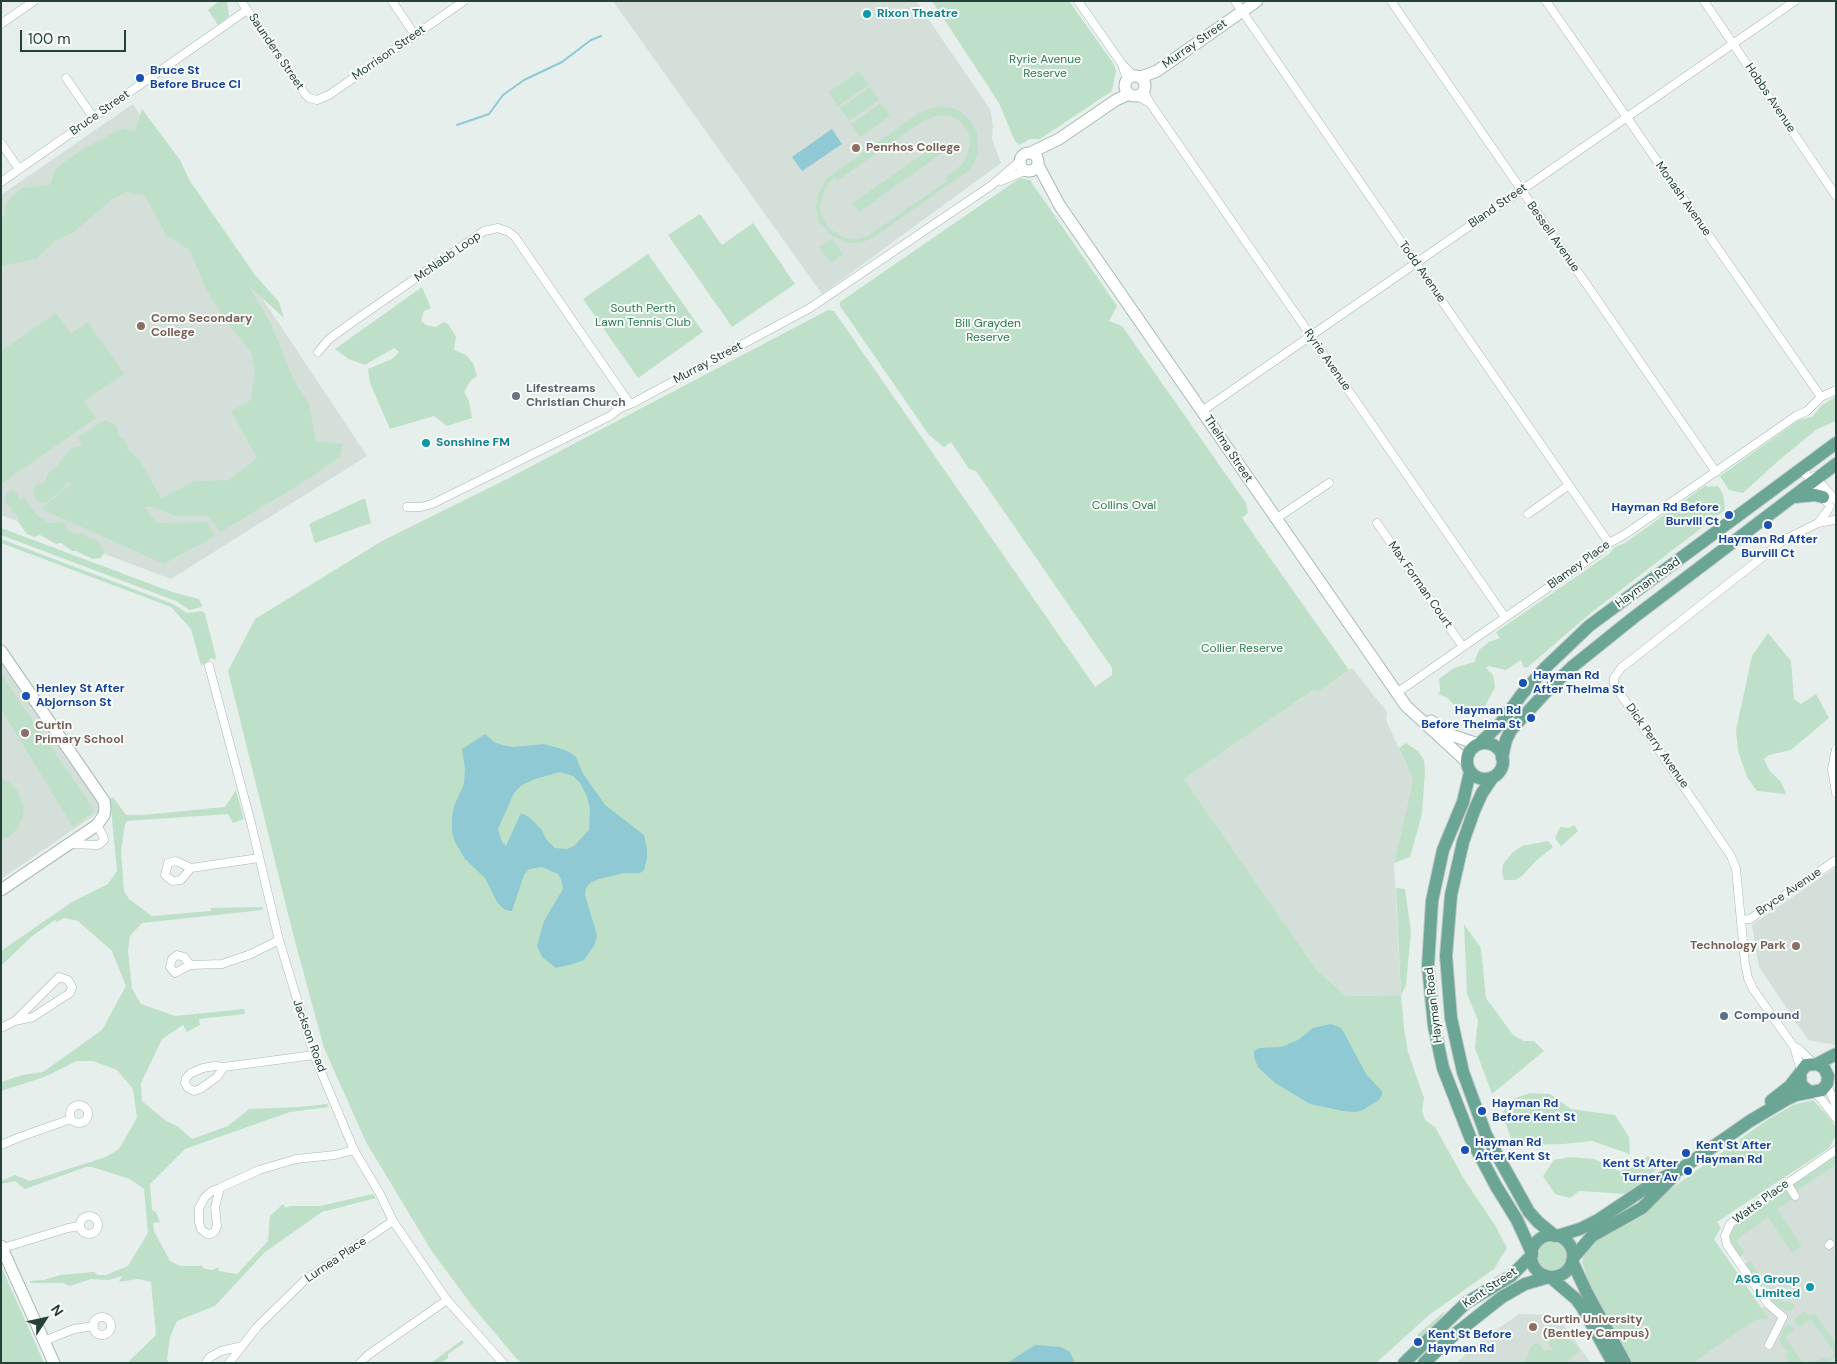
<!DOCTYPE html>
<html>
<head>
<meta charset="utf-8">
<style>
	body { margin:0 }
	#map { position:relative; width:1837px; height:1364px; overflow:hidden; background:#e6efeb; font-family:"DM Sans",sans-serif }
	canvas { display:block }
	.frame { position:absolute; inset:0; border:2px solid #24423a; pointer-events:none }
	.north { position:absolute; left:20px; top:1294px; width:50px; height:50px; -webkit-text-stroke:4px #f7fbf9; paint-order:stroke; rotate:55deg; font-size:14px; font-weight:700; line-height:20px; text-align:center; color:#24423a }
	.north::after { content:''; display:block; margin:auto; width:18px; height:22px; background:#24423a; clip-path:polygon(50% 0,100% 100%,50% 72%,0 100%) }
	.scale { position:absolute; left:20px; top:30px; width:106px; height:22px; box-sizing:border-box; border:2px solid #24423a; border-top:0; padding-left:6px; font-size:15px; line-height:18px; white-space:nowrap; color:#24423a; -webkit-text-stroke:4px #f7fbf9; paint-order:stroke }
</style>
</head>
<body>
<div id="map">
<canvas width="1837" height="1364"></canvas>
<div class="frame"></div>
<div class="north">N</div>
<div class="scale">100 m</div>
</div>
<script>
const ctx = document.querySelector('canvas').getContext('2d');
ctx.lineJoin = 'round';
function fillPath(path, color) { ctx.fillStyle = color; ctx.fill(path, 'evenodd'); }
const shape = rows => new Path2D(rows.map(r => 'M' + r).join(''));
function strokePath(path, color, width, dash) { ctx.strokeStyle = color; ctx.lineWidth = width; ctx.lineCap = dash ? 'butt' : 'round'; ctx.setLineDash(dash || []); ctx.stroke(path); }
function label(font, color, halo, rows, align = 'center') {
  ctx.font = font + ' "DM Sans",sans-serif'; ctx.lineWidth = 4; ctx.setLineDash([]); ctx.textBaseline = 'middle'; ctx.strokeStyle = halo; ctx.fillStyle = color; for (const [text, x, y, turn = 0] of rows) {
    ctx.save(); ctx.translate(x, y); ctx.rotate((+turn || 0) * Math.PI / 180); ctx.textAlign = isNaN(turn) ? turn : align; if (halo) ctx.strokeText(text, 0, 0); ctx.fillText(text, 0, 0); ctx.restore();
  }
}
const built = shape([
	[613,1,916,1,990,109,993,125,992,139,1001,163,822,294],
	[133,104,367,456,171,579,1,515,1,195],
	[1,662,98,803,99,812,1,879],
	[1352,668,1387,712,1386,720,1413,780,1394,863,1401,995,1346,996,1317,970,1184,779,1313,690,1318,692],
	[1836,867,1836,1045,1808,1040,1759,967,1752,925],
	[1836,1157,1836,1363,1684,1363,1773,1300,1733,1243,1741,1223],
	[1519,1314,1557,1315,1591,1363,1456,1363,1483,1339]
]);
const green = shape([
	[219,1,227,1,229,16,218,25,208,10],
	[932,1,1069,1,1113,63,1116,70,1112,91,1040,139,1030,139,1019,145,1014,139,999,103],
	[859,71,869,85,838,106,829,92],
	[870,87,879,100,849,121,840,108],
	[881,103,890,116,860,137,851,124],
	[939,106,953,108,959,111,970,120,977,132,978,152,973,165,968,171,871,239,859,243,847,243,831,235,819,221,816,208,818,195,827,178,919,113],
	[940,115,951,116,961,122,968,131,970,143,966,159,958,168,945,177,947,181,868,236,857,239,845,238,830,229,823,219,820,207,824,191,830,181,835,178,837,181,924,120],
	[142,109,180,160,190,181,255,275,279,302,284,318,249,286,271,324,294,381,309,404,316,441,343,444,340,457,308,479,221,532,208,516,176,516,152,507,144,507,157,523,207,522,215,536,164,564,41,509,72,483,66,483,63,489,47,502,39,503,33,496,34,486,45,482,48,473,58,466,62,458,72,448,82,446,78,437,105,420,116,426,119,436,126,442,128,450,139,459,161,498,195,481,229,480,257,458,231,411,251,400,255,371,251,352,226,321,210,296,203,283,190,250,166,235,145,196,126,192,112,199,73,233,57,239,36,259,1,266,1,219,4,216,7,201,22,188,50,185,56,168,83,149,123,128,135,131],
	[940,142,946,150,859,212,853,203],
	[1020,178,1030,180,1117,306,1109,321,1122,326,1246,503,1248,513,1242,518,1349,670,1318,692,1313,690,1184,779,1317,970,1346,996,1401,995,1396,888,1405,889,1411,932,1406,985,1401,995,1404,1028,1408,1052,1424,1098,1422,1110,1425,1120,1435,1127,1464,1179,1495,1225,1507,1248,1494,1269,1429,1315,1376,1363,522,1363,516,1358,473,1307,431,1250,366,1142,324,1048,293,934,228,671,255,619,382,541,507,479,828,310,834,311,1095,687,1112,675,1112,668,976,471,969,469,951,442,944,447,929,435,840,306,840,302],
	[700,214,722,245,753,223,795,284,732,327,668,235],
	[832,239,843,254,831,263,819,247],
	[648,254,703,332,638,378,583,299],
	[422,287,431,308,424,311,421,321,426,325,435,327,444,322,449,325,456,337,454,350,466,355,473,363,477,376,471,380,464,392,469,401,472,418,447,426,434,416,390,429,370,383,368,369,392,359,399,352,394,348,365,365,349,359,335,349],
	[56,313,71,334,88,322,124,374,84,401,96,418,1,484,1,351],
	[1836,396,1836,421,1817,429,1777,462,1743,493,1729,490,1720,476,1799,420,1812,417,1822,405],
	[1706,485,1707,487,1718,486,1723,494,1725,510,1592,612,1528,667,1524,668,1521,660,1506,670,1489,666,1486,668,1493,675,1495,687,1483,710,1473,717,1456,710,1454,705,1448,698,1438,694,1440,691,1439,679,1454,668,1474,662,1479,650,1489,642,1500,638,1496,632,1609,554,1615,547,1625,543],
	[12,490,18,493,19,499,25,499,37,515,49,523,64,522,68,530,77,534,81,533,91,539,95,539,105,550,101,558,93,559,76,551,72,551,61,543,56,544,40,535,34,537,27,534,19,523,17,514,12,513,12,508,5,503,7,492],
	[365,498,371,523,315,543,309,524],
	[1,528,172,592,199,599,202,605,201,607,189,610,176,601,1,535],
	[1,539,173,604,187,613,202,611,205,614,216,657,215,660,211,658,205,664,201,665,191,629,171,607,1,543],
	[1768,633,1791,661,1794,699,1801,704,1816,694,1829,718,1791,750,1769,755,1764,759,1769,770,1781,782,1786,794,1757,791,1747,777,1738,751,1736,730,1752,656],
	[1,674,95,811,73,827,1,709],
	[1406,743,1418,751,1424,760,1425,772,1422,814,1410,857,1394,863,1413,780,1399,748],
	[1,779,9,782,17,790,24,807,22,819,17,829,8,837,1,840],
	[236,790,244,819,233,823,228,814,127,821,125,824,121,851,124,891,129,899,152,916,211,911,211,908,262,907,263,910,142,923,130,936,128,951,132,989,141,1004,175,1016,244,1009,245,1014,199,1019,200,1025,187,1032,183,1025,162,1039,141,1083,142,1101,166,1121,177,1126,192,1139,228,1126,249,1109,300,1107,327,1104,329,1107,290,1112,185,1149,150,1184,152,1210,156,1212,160,1222,153,1223,154,1231,170,1261,180,1266,202,1266,205,1269,213,1270,218,1267,219,1271,237,1274,268,1241,270,1216,283,1204,286,1208,290,1206,320,1206,373,1194,376,1198,322,1212,265,1252,215,1306,177,1321,170,1337,167,1359,169,1363,132,1363,129,1361,156,1335,151,1282,138,1279,119,1282,122,1276,108,1280,91,1279,70,1286,63,1283,31,1283,30,1281,44,1280,60,1275,94,1272,98,1275,106,1275,128,1266,148,1233,144,1189,130,1179,92,1167,86,1167,25,1189,15,1181,1,1184,1,1181,15,1175,30,1181,106,1157,119,1149,137,1118,133,1089,117,1070,93,1061,77,1061,44,1077,1,1091,1,1082,22,1075,43,1072,102,1030,126,986,112,951,78,921,64,918,57,922,55,920,31,937,1,966,1,951,72,902,108,884,117,871,111,809,108,800,113,797,126,815,143,815,225,807],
	[1574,825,1578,831,1561,846,1555,838,1560,827,1568,828],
	[1548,841,1553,847,1536,861,1522,876,1515,880,1504,880,1502,872,1503,864,1512,853,1522,846],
	[1464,924,1481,948,1486,998,1513,1035,1524,1041,1534,1041,1544,1051,1492,1094,1475,1048,1478,1020,1467,994],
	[1530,1093,1550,1094,1571,1109,1615,1115,1629,1137,1630,1154,1592,1141,1564,1144,1526,1145,1512,1141,1502,1114,1510,1100],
	[1813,1100,1830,1118,1836,1128,1836,1135,1829,1148,1717,1222,1721,1228,1714,1239,1769,1319,1755,1320,1692,1363,1633,1363,1619,1341,1592,1291,1582,1262,1584,1254,1597,1240,1618,1227,1767,1120,1793,1105],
	[1836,1154,1836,1165,1797,1190,1792,1184],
	[1648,1156,1661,1166,1627,1194,1579,1191,1570,1198,1555,1194,1543,1176,1554,1160,1570,1157,1594,1159,1619,1171,1631,1167],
	[1785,1188,1793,1199,1777,1209,1802,1246,1792,1253,1768,1217,1736,1240,1745,1253,1739,1257,1729,1238,1733,1228,1740,1221],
	'1538 1256a14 14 0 1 1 28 0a14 14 0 1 1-28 0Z',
	[1750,1260,1762,1279,1767,1276,1770,1280,1760,1287,1744,1265],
	[1,1266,44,1363,1,1363],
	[1770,1290,1775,1296,1782,1301,1792,1303,1795,1307,1790,1311,1776,1306,1764,1294],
	[1445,1311,1440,1320,1421,1340,1417,1335],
	[1805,1311,1809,1316,1814,1313,1836,1343,1836,1356,1826,1363,1812,1363,1823,1357,1829,1359,1833,1356,1834,1352,1811,1319,1799,1327,1796,1324,1794,1319],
	[1789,1324,1794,1330,1785,1337,1803,1363,1790,1363,1785,1354,1788,1353,1779,1340,1785,1327],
	[1547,1330,1564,1332,1579,1349,1579,1352,1567,1360,1570,1363,1525,1363,1531,1346,1537,1343,1542,1346,1544,1351,1553,1349,1545,1339],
	[462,1340,464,1343,448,1354,448,1358,441,1363,431,1363]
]);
const water = shape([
	[832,129,842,144,802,171,792,157],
	[485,734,494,742,502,745,513,747,544,744,562,749,569,752,576,757,582,772,605,805,644,835,647,848,647,859,644,870,640,873,624,873,599,879,590,883,586,888,585,895,597,935,595,944,584,960,573,964,556,968,542,957,537,946,544,921,563,889,561,879,558,874,542,867,529,869,524,875,512,911,505,910,497,902,485,878,465,859,455,842,452,832,452,818,454,806,464,784,465,769,462,749],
	[560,772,573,776,580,783,587,796,590,810,589,830,574,846,567,849,555,848,546,839,542,830,529,817,521,813,506,846,502,842,498,829,514,793,522,785,535,779],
	[1330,1024,1340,1027,1343,1031,1366,1074,1382,1091,1382,1095,1379,1100,1363,1110,1356,1112,1343,1111,1310,1104,1275,1083,1258,1067,1254,1057,1254,1051,1259,1048,1281,1047,1298,1040,1313,1028],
	[1035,1345,1061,1347,1070,1352,1075,1363,1007,1363]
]);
const stream = shape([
	[457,125,489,114,503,95,524,80,562,62,591,40,601,36]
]);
const street = shape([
	[241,1,305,94,309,98,317,100,329,95,464,1],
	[392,1,415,35],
	[1078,1,1122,64,1127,80],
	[1235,1,1609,543],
	[1391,1,1716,472],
	[1546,1,1821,397],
	[1704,1,1836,196],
	[1,24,34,1],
	[1122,64,1134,76],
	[66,78,93,117],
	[1144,91,1150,103,1505,617],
	[1137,96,1150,103],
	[1,143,19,169],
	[1001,181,1027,170],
	[1,182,247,10],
	[318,352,329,339,354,321,484,231,498,228,509,232,515,237,630,404],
	[1202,411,1795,1],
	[1802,469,1830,506],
	[1814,476,1836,500],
	[407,507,421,507,432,504,610,416,620,408,633,403,810,308,992,185,1020,161],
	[1528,514,1569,485],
	[1277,518,1329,483],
	[1377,523,1463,647],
	[1818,523,1828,510],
	[209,666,251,823,279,940,314,1055,354,1150,380,1194,393,1221,447,1300,503,1363],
	[1398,692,1598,553,1609,543,1624,535,1796,416,1807,411,1821,397,1836,390],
	[1836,749,1832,769,1836,793],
	[67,844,98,845,101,843,104,840,103,836,97,825],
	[191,868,181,880,172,881,165,875,168,863,176,861,191,868,259,858],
	[1741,920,1750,919,1836,860],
	[190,965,184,957,177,955,172,959,170,967,175,973,190,965,222,964,251,954,279,940],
	[1,1028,15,1021,33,1017,59,1000,70,993,72,987,68,980,59,977,15,1021],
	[1794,1047,1799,1049,1813,1063],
	[224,1067,217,1077,200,1089,194,1091,188,1088,185,1083,186,1078,191,1073,203,1068,215,1066,224,1067,314,1055],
	[1801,1070,1794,1047,1753,989,1748,978,1745,963,1736,869,1731,856,1617,689,1614,684,1614,678,1621,668,1784,540,1818,523,1834,520],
	[1827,1084,1836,1106],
	[1814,1092,1822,1100,1836,1118],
	'70 1114a9 9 0 1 1 18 0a9 9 0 1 1-18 0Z',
	[1,1145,20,1137,71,1119],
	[1787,1183,1795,1196],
	[220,1188,215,1207,217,1226,215,1231,211,1234,207,1234,201,1229,199,1222,199,1208,205,1197,212,1191,220,1188,259,1170,296,1159,335,1155,354,1150],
	'80 1225a9 9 0 1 1 18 0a9 9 0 1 1-18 0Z',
	[1829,1245,1830,1244],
	[3,1248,68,1228,80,1226],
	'93 1326a9 9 0 1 1 18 0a9 9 0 1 1-18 0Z',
	[44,1341,74,1329,94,1326],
	[1769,1345,1783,1317,1768,1304,1727,1245,1725,1236,1730,1224,1737,1218,1836,1150],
	[206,1363,210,1357,221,1351,242,1346],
	[229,1363,257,1327,305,1280,393,1221],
	[360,1363,368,1355,447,1300]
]);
const secondary = shape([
	'1125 86a10 10 0 1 1 20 0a10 10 0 1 1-20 0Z',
	[1141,77,1157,71,1257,1],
	[1030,153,1059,139,1116,100,1129,94],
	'1020 162a9 9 0 1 1 18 0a9 9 0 1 1-18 0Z',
	[1038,165,1060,206,1406,706,1467,762],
	[1,651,104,801,105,808,104,815,97,825,1,890],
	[1431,721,1451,735,1478,744],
	[1,1246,54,1363]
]);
const primary = shape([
	[1794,497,1815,495,1823,497],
	[1480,743,1500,724,1522,694,1546,667,1589,626,1836,443],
	'1467 761a18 18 0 1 1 36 0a18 18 0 1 1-36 0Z',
	[1502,758,1506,740,1511,730,1545,693,1572,667,1633,618,1836,464],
	[1470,772,1463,802,1443,850,1432,901,1428,966,1434,1026,1443,1068,1470,1137,1496,1186,1517,1220,1532,1253],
	[1493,777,1482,793,1474,811,1463,842,1451,895,1446,956,1451,1018,1463,1072,1486,1135,1529,1212,1538,1222,1555,1236],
	[1817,1064,1836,1054],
	[1771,1101,1790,1086,1800,1073],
	'1531 1256a21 21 0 1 1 42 0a21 21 0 1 1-42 0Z',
	[1557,1236,1580,1229,1598,1220,1658,1180,1681,1169,1750,1121,1787,1099,1796,1095,1822,1090,1827,1084,1828,1076,1824,1068,1817,1064,1806,1065,1800,1073,1801,1085,1810,1092],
	[1573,1258,1592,1236,1642,1208,1674,1176],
	[1572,1261,1586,1291,1625,1363],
	[1550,1277,1576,1299,1582,1307,1613,1363],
	[1404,1363,1466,1303,1511,1276,1532,1255],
	[1424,1363,1455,1334,1502,1297,1525,1284,1549,1277]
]);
const markers = [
	[867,14,5,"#0f9aa8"],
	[140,78,5,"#1a4fb4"],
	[856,148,5,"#8d6e63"],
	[141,326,5,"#8d6e63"],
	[516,396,5,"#6b7280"],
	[426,443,5,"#0f9aa8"],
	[1729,515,5,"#1a4fb4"],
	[1768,525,5,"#1a4fb4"],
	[1523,683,5,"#1a4fb4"],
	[26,696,5,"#1a4fb4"],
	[1531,718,5,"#1a4fb4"],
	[25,733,5,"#8d6e63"],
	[1796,946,5,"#8d6e63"],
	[1724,1016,5,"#5c6f8a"],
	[1482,1111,5,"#1a4fb4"],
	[1465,1150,5,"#1a4fb4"],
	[1686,1153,5,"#1a4fb4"],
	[1688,1171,5,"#1a4fb4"],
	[1810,1287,5,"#0f9aa8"],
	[1533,1327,5,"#8d6e63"],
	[1418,1342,5,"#1a4fb4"]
];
const cultureNames = [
	["Rixon Theatre",877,14],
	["Sonshine FM",436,443],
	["ASG Group",1800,1280,"right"],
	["Limited",1800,1294,"right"]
];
const streetNames = [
	["Murray Street",1195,44,-35],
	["Saunders Street",276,52,56],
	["Morrison Street",389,53,-35],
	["Hobbs Avenue",1770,98,56],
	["Bruce Street",100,113,-35],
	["Monash Avenue",1683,199,55],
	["Bland Street",1498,206,-35],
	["Bessell Avenue",1553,237,55],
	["McNabb Loop",448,257,-35],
	["Todd Avenue",1422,272,55],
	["Ryrie Avenue",1327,360,55],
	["Murray Street",708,363,-28],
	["Thelma Street",1228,449,56],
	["Blamey Place",1579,565,-36],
	["Hayman Road",1648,583,-36],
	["Max Forman Court",1420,585,55],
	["Dick Perry Avenue",1657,746,55],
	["Bryce Avenue",1789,892,-34],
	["Hayman Road",1434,1005,-97],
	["Jackson Road",309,1036,70],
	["Watts Place",1761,1202,-36],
	["Lurnea Place",336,1260,-34],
	["Kent Street",1490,1288,-34]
];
const parkNames = [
	["Ryrie Avenue",1045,60],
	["Reserve",1045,74],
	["South Perth",643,309],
	["Lawn Tennis Club",643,323],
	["Bill Grayden",988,324],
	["Reserve",988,338],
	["Collins Oval",1124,506],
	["Collier Reserve",1242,649]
];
const transitNames = [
	["Bruce St",150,71],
	["Before Bruce Cl",150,85],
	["Hayman Rd Before",1719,508,"right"],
	["Burvill Ct",1719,522,"right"],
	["Hayman Rd After",1768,540,"center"],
	["Burvill Ct",1768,554,"center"],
	["Hayman Rd",1533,676],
	["After Thelma St",1533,690],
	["Henley St After",36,689],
	["Abjornson St",36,703],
	["Hayman Rd",1521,711,"right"],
	["Before Thelma St",1521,725,"right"],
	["Hayman Rd",1492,1104],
	["Before Kent St",1492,1118],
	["Hayman Rd",1475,1143],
	["After Kent St",1475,1157],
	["Kent St After",1696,1146],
	["Hayman Rd",1696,1160],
	["Kent St After",1678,1164,"right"],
	["Turner Av",1678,1178,"right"],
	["Kent St Before",1428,1335],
	["Hayman Rd",1428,1349]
];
const educationNames = [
	["Penrhos College",866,148],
	["Como Secondary",151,319],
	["College",151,333],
	["Curtin",35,726],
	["Primary School",35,740],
	["Technology Park",1786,946,"right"],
	["Curtin University",1543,1320],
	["(Bentley Campus)",1543,1334]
];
const worshipNames = [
	["Lifestreams",526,389],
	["Christian Church",526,403]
];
const serviceNames = [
	["Compound",1734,1016]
];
fillPath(built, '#d4dfda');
fillPath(green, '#bfe0c8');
fillPath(water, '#8ec9d4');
strokePath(stream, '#8ec9d4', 2);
strokePath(street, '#a8b8b2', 9);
strokePath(secondary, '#a4bbb3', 13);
strokePath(primary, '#c2cac8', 14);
strokePath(street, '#fff', 8);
strokePath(secondary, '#fff', 11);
strokePath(primary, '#6aa596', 12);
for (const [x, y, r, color] of markers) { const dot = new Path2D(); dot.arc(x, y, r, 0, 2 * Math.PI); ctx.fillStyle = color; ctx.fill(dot); strokePath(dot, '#f7fbf9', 2); }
label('bold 12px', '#0d838f', '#f7fbf9', cultureNames, 'left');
label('12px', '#24423a', '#f7fbf9', streetNames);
label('12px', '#2d7a4b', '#f7fbf9', parkNames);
label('bold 12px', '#164399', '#f7fbf9', transitNames, 'left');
label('bold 12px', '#785e54', '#f7fbf9', educationNames, 'left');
label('bold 12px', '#5b616d', '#f7fbf9', worshipNames, 'left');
label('bold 12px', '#4e5e75', '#f7fbf9', serviceNames, 'left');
</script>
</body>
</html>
